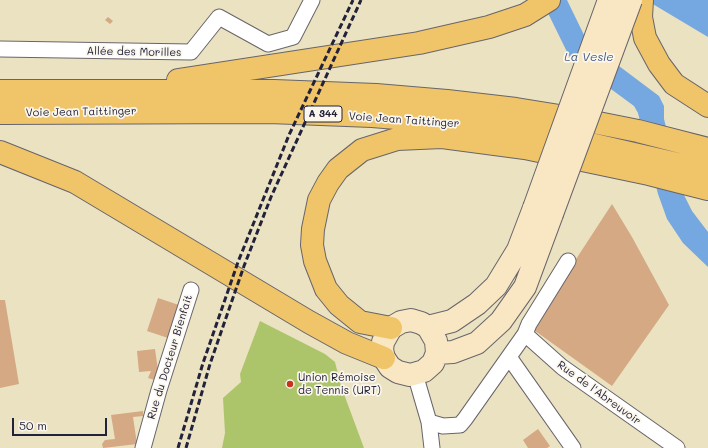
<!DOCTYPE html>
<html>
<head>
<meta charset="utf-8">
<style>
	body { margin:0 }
	#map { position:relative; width:708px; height:448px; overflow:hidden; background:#ebe2c2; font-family:Mali,sans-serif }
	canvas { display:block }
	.scale { position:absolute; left:12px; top:418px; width:95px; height:18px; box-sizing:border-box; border:2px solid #22223b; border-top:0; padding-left:5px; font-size:12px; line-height:14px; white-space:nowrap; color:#22223b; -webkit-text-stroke:3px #fbf7ec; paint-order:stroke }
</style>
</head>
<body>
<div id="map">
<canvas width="708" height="448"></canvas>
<div class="scale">50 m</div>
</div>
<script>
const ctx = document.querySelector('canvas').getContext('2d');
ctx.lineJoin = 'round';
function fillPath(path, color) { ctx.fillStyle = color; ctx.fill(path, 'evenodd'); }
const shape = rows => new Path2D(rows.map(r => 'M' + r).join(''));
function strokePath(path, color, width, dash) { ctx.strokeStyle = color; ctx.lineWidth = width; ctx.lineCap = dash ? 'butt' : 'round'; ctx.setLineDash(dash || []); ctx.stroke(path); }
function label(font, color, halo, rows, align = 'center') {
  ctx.font = font + ' Mali,sans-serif'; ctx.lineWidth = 3.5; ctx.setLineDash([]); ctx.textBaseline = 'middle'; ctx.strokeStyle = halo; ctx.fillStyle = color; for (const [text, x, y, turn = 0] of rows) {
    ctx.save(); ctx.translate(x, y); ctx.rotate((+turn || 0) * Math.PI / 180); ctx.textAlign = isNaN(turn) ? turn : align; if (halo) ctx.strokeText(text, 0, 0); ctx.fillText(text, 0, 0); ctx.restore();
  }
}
const green = shape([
	[260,321,325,354,335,362,341,386,364,448,222,448,225,433,223,398,241,382,240,374]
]);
const water = shape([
	[536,0,567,0,584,35,619,66,659,96,664,106,664,119,682,191,692,211,708,232,708,267,683,243,667,219,658,194,638,113,634,106,577,64,569,56,546,9],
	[646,0,708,0,708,37]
]);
const building = shape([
	[108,17,113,21,110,24,105,20],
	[612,204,632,237,669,305,612,386,531,328],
	[158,298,179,305,168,338,147,331],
	[0,300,5,300,19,384,0,388],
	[155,349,158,370,155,380,148,378,151,371,139,372,137,351],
	[143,411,143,416,133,417,137,444,103,448,102,444,105,440,115,439,111,415],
	[538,429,550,446,547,448,528,448,523,440]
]);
const street = shape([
	[0,49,191,52,219,17,268,44,293,37,312,0],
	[525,334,562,367,677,448],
	[509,357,573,448],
	[415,374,429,422],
	[143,448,159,390,191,290],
	[432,448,429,422,443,426,460,425,465,419,525,334,529,324,568,261]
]);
const secondary = shape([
	[428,327,436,341,437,353,433,363,424,371,410,375,398,372,390,367,384,358,382,350,383,342,391,328,401,322,411,320,421,323,428,327,452,321,477,304,496,286,518,250,534,208],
	[437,353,453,352,477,343,501,321,525,287,552,214]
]);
const highway = shape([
	[642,0,641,17,645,38,659,64,674,84,708,106],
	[178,80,419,43,489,27,525,15,549,0],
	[0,91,274,91,376,95,447,101,516,109,578,119,638,131,708,149],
	[0,113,269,112,372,116,447,122,516,130,586,143,708,171],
	[0,152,75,182,309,322,347,343,384,358],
	[391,328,360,322,339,305,326,289,315,261,312,245,313,229,319,200,328,183,338,169,362,150,397,139,442,137,525,148,649,174,708,189]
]);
const rail = shape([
	[178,448,203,363,238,262,289,135,353,0],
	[186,448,210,364,244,266,271,197,361,0]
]);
const secondaryBridge = shape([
	[534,208,609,0],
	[552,214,631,0]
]);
const markers = [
	[290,384,4,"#c8321e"]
];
const shields = [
	[323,114,38]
];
const shieldNames = [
	["A 344",323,114]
];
const streetNames = [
	["Allée des Morilles",134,52,1],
	["Voie Jean Taittinger",81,112,-1],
	["Voie Jean Taittinger",404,120,4],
	["Rue du Docteur Bienfait",170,357,-73],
	["Rue de l'Abreuvoir",599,393,36]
];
const poiNames = [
	["Union Rémoise",298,378],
	["de Tennis (URT)",298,391]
];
const waterNames = [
	["La Vesle",589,57]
];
fillPath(green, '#adc56a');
fillPath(water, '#75a7e1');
fillPath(building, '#d4a983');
strokePath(street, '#68656a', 17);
strokePath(secondary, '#68656a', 24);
strokePath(highway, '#68656a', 24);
strokePath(street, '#fff', 15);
strokePath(secondary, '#f9e7c3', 22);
strokePath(highway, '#f0c469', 22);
strokePath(rail, '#22223b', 3, [6, 3]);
strokePath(secondaryBridge, '#68656a', 24, []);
strokePath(secondaryBridge, '#f9e7c3', 22);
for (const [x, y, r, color] of markers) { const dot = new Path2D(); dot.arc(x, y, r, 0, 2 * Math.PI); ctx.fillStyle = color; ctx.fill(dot); strokePath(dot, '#fbf7ec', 1.5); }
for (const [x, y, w] of shields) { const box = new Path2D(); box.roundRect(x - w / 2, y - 8, w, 16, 3); ctx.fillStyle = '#fbf7ec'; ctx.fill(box); strokePath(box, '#22223b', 1); }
label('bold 10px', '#22223b', null, shieldNames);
label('11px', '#22223b', '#fbf7ec', streetNames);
label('11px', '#22223b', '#fbf7ec', poiNames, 'left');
label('italic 12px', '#43577d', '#fbf7ec', waterNames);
</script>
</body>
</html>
